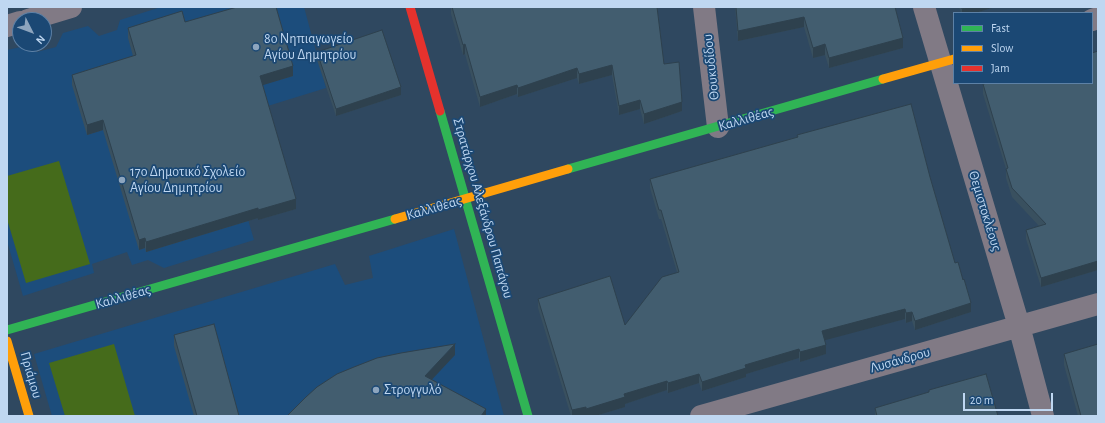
<!DOCTYPE html>
<html>
<head>
<meta charset="utf-8">
<style>
	body { margin:0 }
	#map { position:relative; width:1105px; height:423px; overflow:hidden; background:#2f4860; font-family:"Alegreya Sans",sans-serif }
	canvas { display:block }
	.frame { position:absolute; inset:0; border:8px solid #bfd7f1; pointer-events:none }
	.legend { position:absolute; left:953px; top:12px; width:140px; height:72px; box-sizing:border-box; background:#1b4874; border:1px solid #5d81a6; margin:0; padding:5px 7px; list-style:none; font-size:12px; color:#bfd7f1 }
	.legend li { display:flex; align-items:center; gap:8px; height:20px }
	.legend b { width:20px; border:1px solid #5d81a6 }
	.north { position:absolute; left:12px; top:12px; width:40px; height:40px; box-sizing:border-box; background:#1b4874; border:1px solid #5d81a6; border-radius:50%; rotate:132deg; font-size:11px; font-weight:700; line-height:16px; text-align:center; color:#bfd7f1 }
	.north::after { content:''; display:block; margin:auto; width:14px; height:18px; background:#8da5be; clip-path:polygon(50% 0,100% 100%,50% 72%,0 100%) }
	.scale { position:absolute; left:963px; top:393px; width:90px; height:18px; box-sizing:border-box; border:2px solid #bfd7f1; border-top:0; padding-left:5px; font-size:12px; line-height:14px; white-space:nowrap; color:#bfd7f1; -webkit-text-stroke:3px #1b4874; paint-order:stroke }
</style>
</head>
<body>
<div id="map">
<canvas width="1105" height="423"></canvas>
<div class="frame"></div>
<ul class="legend">
<li><b style="height:5px;background:#30b455"></b>Fast</li>
<li><b style="height:5px;background:#ff9f0a"></b>Slow</li>
<li><b style="height:5px;background:#e5322d"></b>Jam</li>
</ul>
<div class="north">N</div>
<div class="scale">20 m</div>
</div>
<script>
const ctx = document.querySelector('canvas').getContext('2d');
ctx.lineJoin = 'round';
function fillPath(path, color) { ctx.fillStyle = color; ctx.fill(path, 'evenodd'); }
const shape = rows => new Path2D(rows.map(r => 'M' + r).join(''));
function strokePath(path, color, width, dash) { ctx.strokeStyle = color; ctx.lineWidth = width; ctx.lineCap = dash ? 'butt' : 'round'; ctx.setLineDash(dash || []); ctx.stroke(path); }
function label(font, color, halo, rows, align = 'center') {
  ctx.font = font + ' "Alegreya Sans",sans-serif'; ctx.lineWidth = 3.5; ctx.setLineDash([]); ctx.textBaseline = 'middle'; ctx.strokeStyle = halo; ctx.fillStyle = color; for (const [text, x, y, turn = 0] of rows) {
    ctx.save(); ctx.translate(x, y); ctx.rotate((+turn || 0) * Math.PI / 180); ctx.textAlign = isNaN(turn) ? turn : align; if (halo) ctx.strokeText(text, 0, 0); ctx.fillText(text, 0, 0); ctx.restore();
  }
}
const built = shape([
	[161,7,304,7,326,88,219,121,254,240,164,268,148,260,132,265,127,252,92,264,94,273,23,296,7,241,7,50,30,45,37,52,56,47,63,33,88,26,99,36,117,30,120,20],
	[454,229,504,416,52,416,34,354,335,264,345,285,373,278,369,256]
]);
const green = shape([
	[59,161,90,264,26,283,7,219,7,176],
	[114,344,135,416,65,416,49,363]
]);
const street = shape([
	[704,7,718,127],
	[924,7,1019,326,1043,416],
	[28,20,71,7],
	[1092,20,1098,18],
	[7,26,20,22],
	[701,416,1098,304]
]);
const fast = shape([
	[440,111,528,416],
	[568,169,883,79],
	[7,330,395,219]
]);
const slow = shape([
	[883,79,954,59],
	[395,219,568,169],
	[7,341,29,416]
]);
const jam = shape([
	[410,7,440,111]
]);
const wall = shape([
	[451,7,659,7,659,8,657,9,664,64,682,111,644,124,640,109,619,115,612,75,579,84,577,78,518,97,517,94,480,107,465,54,463,55,451,14],
	[735,7,895,7,903,48,829,68,825,55,813,58,804,27,738,41],
	[959,7,995,7,975,13,961,13],
	[185,22,293,76,262,85,296,209,258,220,258,218,146,252,145,248,139,250,103,130,87,135,72,85,72,75,133,56,128,38,128,28],
	[1098,51,1098,270,1041,287,1026,239,1026,230,1039,226,1012,197,1006,178,1006,169,983,94,983,84],
	[317,52,401,95,336,116,317,60],
	[797,135,930,177,955,263,971,312,915,330,912,321,906,323,905,319,824,340,826,354,800,362,799,358,746,374,746,377,702,391,699,383,668,393,667,390,625,404,625,407,595,416,571,416,538,308,538,299,625,325,677,272,661,219,659,219,650,188,650,179,797,137],
	[174,335,239,416,194,416,174,346],
	[1064,354,1098,416,1078,416,1064,365],
	[929,390,998,416,875,416,875,408,929,392]
]);
const shadedWall = shape([
	[969,7,995,7,975,13,962,13,962,9],
	[804,17,804,27,738,41,738,31],
	[903,38,903,48,829,68,829,58],
	[465,44,465,54,463,55,463,45],
	[825,44,825,55,813,58,813,48],
	[612,65,612,75,579,84,579,74],
	[293,66,293,76,260,86,260,76],
	[577,68,577,78,518,97,518,88],
	[517,85,517,94,480,107,480,97],
	[401,87,401,95,336,116,336,109],
	[640,100,640,109,619,115,619,106],
	[682,102,682,111,644,124,644,114],
	[103,120,103,130,87,135,87,125],
	[296,199,296,209,258,220,258,210],
	[258,208,258,218,146,252,146,242],
	[145,238,145,248,139,250,139,240],
	[1098,261,1098,270,1041,287,1041,278],
	[971,303,971,312,915,330,915,321],
	[905,309,905,319,822,341,822,331],
	[912,312,912,321,906,323,906,313],
	[455,344,455,355,425,387,425,376],
	[826,345,826,354,800,362,800,352],
	[799,349,799,358,746,374,746,377,702,391,702,382,745,365],
	[699,374,699,383,668,393,668,383],
	[667,381,667,390,625,404,625,407,595,416,586,416,586,409,624,394],
	[586,407,586,416,572,416,572,410],
	[486,409,486,416,481,416]
]);
const building = shape([
	[237,7,276,7,293,66,260,76,296,199,258,210,258,208,146,242,145,238,139,240,103,120,87,125,72,75,136,55,128,28,182,11,185,22,237,7],
	[452,7,657,7,664,64,679,62,682,102,644,114,640,100,619,106,612,65,579,74,577,68,518,88,517,85,480,97,465,44,463,45,452,7],
	[736,7,895,7,903,38,829,58,825,44,813,48,804,17,738,31,736,7],
	[962,7,969,7,962,9,962,7],
	[382,30,401,87,336,109,317,52,382,30],
	[1098,51,1098,261,1041,278,1026,230,1046,224,1012,188,1006,169,1008,168,983,84,988,83,1092,83,1092,53,1098,51],
	[911,104,930,177,955,263,958,262,963,280,964,279,971,303,915,321,912,312,906,313,905,309,822,331,826,345,800,352,799,349,745,365,746,368,702,382,699,374,668,383,667,381,624,394,625,397,586,409,586,407,572,410,538,299,610,276,625,325,662,277,679,272,661,210,659,210,650,179,798,137,797,135,911,104],
	[214,324,239,416,197,416,174,335,214,324],
	[455,344,425,376,486,409,481,416,287,416,306,397,317,387,337,374,354,367,377,358,401,353,455,344],
	[1098,344,1098,416,1081,416,1064,354,1098,344],
	[986,374,998,416,877,416,875,408,929,392,929,390,986,374]
]);
const markers = [
	[256,47,4,"#8da5be"],
	[122,180,4,"#8da5be"],
	[376,390,4,"#8da5be"]
];
const poiNames = [
	["8ο Νηπιαγωγείο",264,39],
	["Αγίου Δημητρίου",264,55],
	["17ο Δημοτικό Σχολείο",130,172],
	["Αγίου Δημητρίου",130,188],
	["Στρογγυλό",384,390]
];
const streetNames = [
	["Θουκυδίδου",711,67,-96],
	["Καλλιθέας",746,119,-16],
	["Καλλιθέας",434,208,-16],
	["Στρατάρχου Αλεξάνδρου Παπάγου",483,208,74],
	["Θεμιστοκλέους",985,211,73],
	["Καλλιθέας",123,297,-16],
	["Λυσάνδρου",900,360,-16],
	["Πριάμου",31,375,74]
];
fillPath(built, '#1c4d7c');
fillPath(green, '#456b1b');
strokePath(street, '#817a85', 22);
strokePath(fast, '#30b455', 9);
strokePath(slow, '#ff9f0a', 9);
strokePath(jam, '#e5322d', 9);
fillPath(wall, '#39505f');
fillPath(shadedWall, '#2e414e');
fillPath(building, '#425d6f');
strokePath(building, '#2e414e', 1);
for (const [x, y, r, color] of markers) { const dot = new Path2D(); dot.arc(x, y, r, 0, 2 * Math.PI); ctx.fillStyle = color; ctx.fill(dot); strokePath(dot, '#1b4874', 1.5); }
label('14px', '#bfd7f1', '#1b4874', poiNames, 'left');
label('14px', '#bfd7f1', '#1b4874', streetNames);
</script>
</body>
</html>
